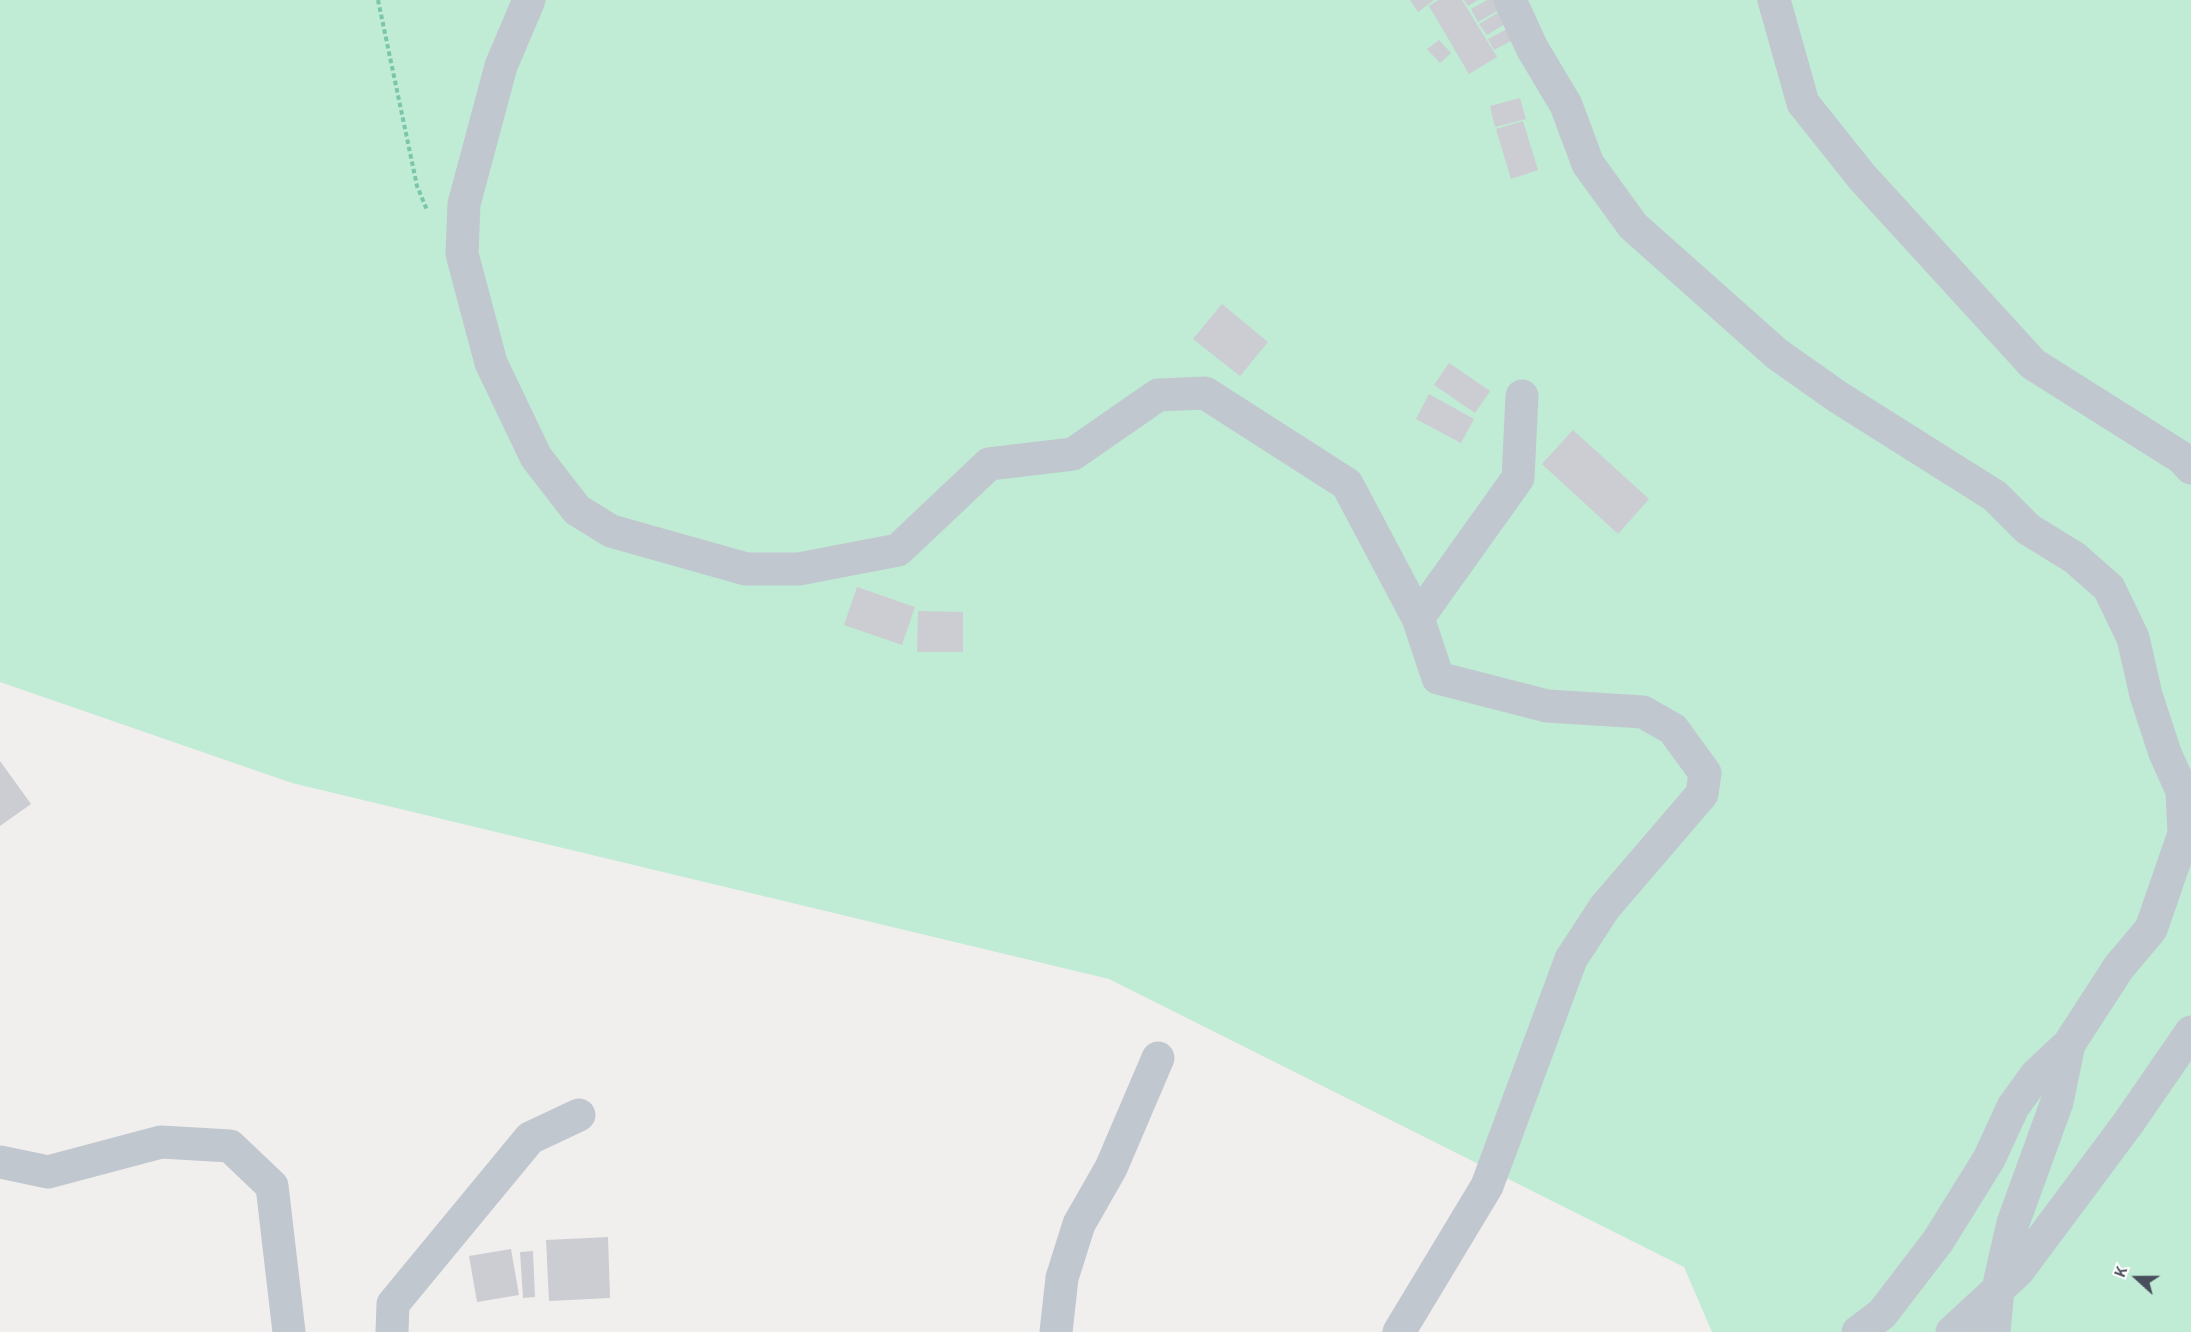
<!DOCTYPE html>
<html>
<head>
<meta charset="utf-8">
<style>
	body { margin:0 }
	#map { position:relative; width:2191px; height:1332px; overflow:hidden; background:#f1eeee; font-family:"Archivo Narrow",sans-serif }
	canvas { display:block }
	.north { position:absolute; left:2107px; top:1248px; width:60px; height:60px; -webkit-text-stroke:4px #fff; paint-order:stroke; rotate:291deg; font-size:16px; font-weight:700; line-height:24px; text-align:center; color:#484f5a }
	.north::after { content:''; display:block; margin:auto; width:21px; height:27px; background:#484f5a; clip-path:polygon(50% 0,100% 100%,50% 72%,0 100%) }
</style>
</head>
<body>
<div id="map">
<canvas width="2191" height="1332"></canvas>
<div class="north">K</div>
</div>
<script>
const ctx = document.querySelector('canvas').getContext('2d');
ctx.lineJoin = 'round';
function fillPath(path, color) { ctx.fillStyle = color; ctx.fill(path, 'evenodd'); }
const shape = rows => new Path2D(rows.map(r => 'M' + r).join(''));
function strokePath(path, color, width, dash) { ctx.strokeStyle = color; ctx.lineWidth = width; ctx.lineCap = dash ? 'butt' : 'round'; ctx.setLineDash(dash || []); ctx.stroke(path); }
const green = shape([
	[0,0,2191,0,2191,1332,1712,1332,1684,1267,1109,979,292,783,0,682]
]);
const building = shape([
	[1410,0,1434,0,1418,12],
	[1438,0,1462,0,1497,57,1469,74,1429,6],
	[1464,0,1478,0,1468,6],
	[1487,0,1494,0,1499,10,1478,22,1471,9],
	[1501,11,1508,22,1487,35,1479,24],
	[1511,27,1517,38,1494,50,1488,39],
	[1439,40,1451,53,1440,63,1427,49],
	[1520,98,1526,119,1495,127,1490,106],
	[1523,121,1538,170,1511,179,1496,129],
	[1222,304,1268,342,1240,376,1193,339],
	[1449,363,1490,391,1475,413,1434,385],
	[1429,394,1474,419,1461,443,1416,419],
	[1573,430,1649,499,1618,534,1542,464],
	[857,587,915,607,902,645,844,625],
	[918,611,963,612,963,652,917,652],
	[0,761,31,804,0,826],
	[608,1237,610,1298,549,1301,546,1240],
	[511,1249,519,1295,477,1302,469,1256],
	[533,1251,535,1297,523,1298,520,1252]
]);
const path = shape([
	[378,0,417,186,427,210]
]);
const minor = shape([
	[529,0,501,66,464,204,462,254,491,363,536,457,577,510,611,531,746,569,799,569,898,550,989,464,1073,454,1158,395,1205,393,1347,484,1418,618,1438,678,1547,706,1643,712,1673,729,1705,773,1702,794,1605,907,1571,959,1487,1186,1399,1332],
	[1510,0,1532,48,1566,105,1588,164,1633,226,1777,354,1838,397,1995,496,2028,529,2075,558,2109,588,2133,638,2146,695,2165,753,2182,791,2184,834,2151,929,2119,967,2069,1044,2036,1075,2013,1107,1989,1159,1938,1241,1882,1314,1858,1332],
	[1774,0,1803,103,1862,177,2033,364,2182,458,2191,468],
	[1418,618,1518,478,1522,396],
	[0,1162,48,1172,161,1142,230,1146,272,1186,289,1332],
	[392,1332,393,1304,530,1138,579,1115],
	[1056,1332,1062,1278,1079,1224,1111,1168,1158,1058],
	[1952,1332,2018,1271,2129,1122,2191,1032],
	[1994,1332,1998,1289,2013,1223,2057,1102,2069,1044]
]);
fillPath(green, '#c0ebd5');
fillPath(building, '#cccdd2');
strokePath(path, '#7ac6aa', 4, [4.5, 3]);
strokePath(minor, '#c0c7cf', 33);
</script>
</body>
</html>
